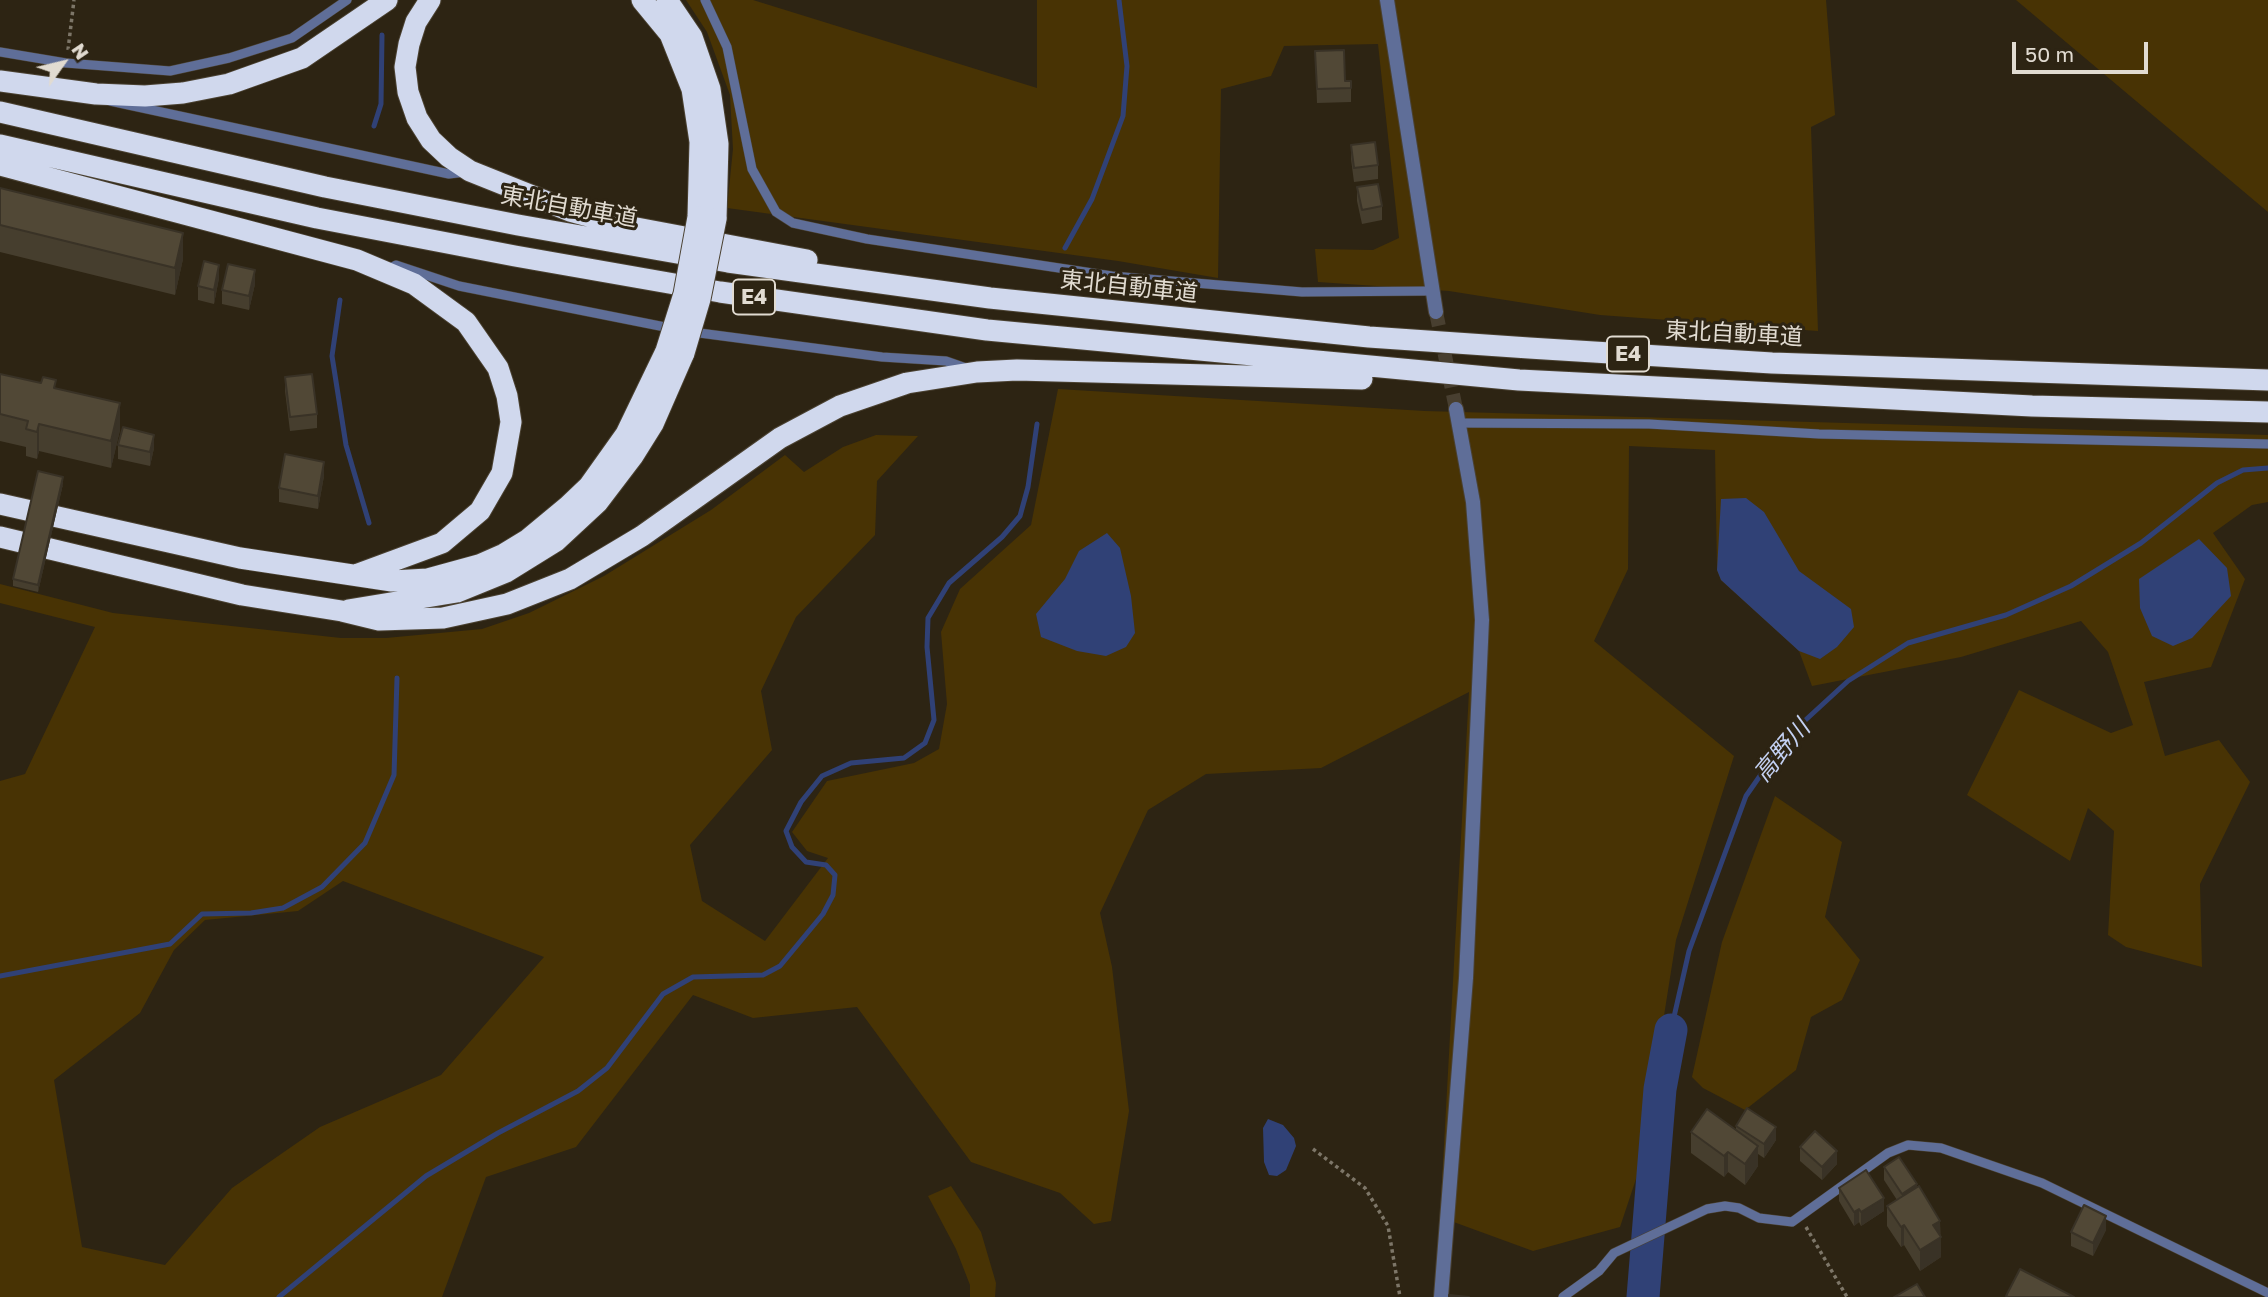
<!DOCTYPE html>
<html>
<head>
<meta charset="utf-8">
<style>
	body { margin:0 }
	#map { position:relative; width:2268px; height:1297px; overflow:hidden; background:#2d2413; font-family:"Golos Text",sans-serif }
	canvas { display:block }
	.north { position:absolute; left:28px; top:28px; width:70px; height:70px; -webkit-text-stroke:5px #2d2413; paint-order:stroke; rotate:56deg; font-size:19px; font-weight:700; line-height:28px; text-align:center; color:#e1dbd1 }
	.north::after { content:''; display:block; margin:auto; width:24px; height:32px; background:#e1dbd1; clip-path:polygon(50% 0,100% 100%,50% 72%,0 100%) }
	.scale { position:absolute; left:2012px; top:42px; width:136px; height:32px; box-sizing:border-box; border:4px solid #e1dbd1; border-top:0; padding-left:9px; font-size:21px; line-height:24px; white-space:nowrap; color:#e1dbd1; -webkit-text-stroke:5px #2d2413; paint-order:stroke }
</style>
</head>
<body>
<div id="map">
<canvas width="2268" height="1297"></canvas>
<div class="north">N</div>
<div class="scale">50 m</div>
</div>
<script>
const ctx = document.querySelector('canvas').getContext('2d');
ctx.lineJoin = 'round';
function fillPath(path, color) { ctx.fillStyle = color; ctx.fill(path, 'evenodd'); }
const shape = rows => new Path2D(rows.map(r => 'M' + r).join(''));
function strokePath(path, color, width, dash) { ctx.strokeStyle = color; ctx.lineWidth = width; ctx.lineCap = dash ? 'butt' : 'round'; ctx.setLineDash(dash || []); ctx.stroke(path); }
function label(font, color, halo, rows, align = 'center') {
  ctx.font = font + ' "Golos Text","Noto Sans JP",sans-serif'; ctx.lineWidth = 6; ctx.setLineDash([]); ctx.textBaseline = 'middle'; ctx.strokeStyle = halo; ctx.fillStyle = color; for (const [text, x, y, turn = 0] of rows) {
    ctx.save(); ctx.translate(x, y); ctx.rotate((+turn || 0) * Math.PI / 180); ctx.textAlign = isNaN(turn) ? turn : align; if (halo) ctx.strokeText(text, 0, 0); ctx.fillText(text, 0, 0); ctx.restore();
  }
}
const green = shape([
	[686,0,753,0,1037,88,1037,0,1826,0,1835,115,1811,127,1818,331,1600,315,1449,291,1318,282,1315,249,1373,250,1399,238,1378,44,1284,46,1271,76,1221,89,1218,278,1118,261,727,208,733,149,730,95,707,32],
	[2016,0,2268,0,2268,212],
	[1058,389,1425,411,2268,435,2268,502,2252,505,2213,533,2245,579,2211,667,2144,682,2165,756,2219,740,2250,782,2200,884,2202,967,2126,947,2108,935,2114,831,2088,808,2070,861,1967,795,2019,690,2111,733,2133,725,2108,652,2081,621,1961,657,1812,686,1799,651,1721,580,1717,570,1715,450,1629,446,1628,569,1594,641,1734,756,1676,940,1640,1167,1620,1227,1533,1251,1440,1217,1469,692,1321,768,1206,774,1148,810,1100,913,1112,967,1129,1111,1111,1221,1094,1224,1060,1193,971,1162,857,1007,753,1018,693,995,576,1147,486,1177,442,1297,0,1297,0,781,25,774,95,627,0,603,0,584,113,613,341,638,386,638,482,629,529,613,604,576,711,510,785,455,804,472,843,447,876,435,918,436,877,481,875,535,796,617,761,691,772,750,690,845,702,901,765,941,828,858,807,851,792,832,827,781,914,763,939,749,947,704,941,632,960,589,1031,525],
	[343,881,544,957,441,1075,320,1127,232,1188,165,1265,82,1247,54,1080,140,1013,174,950,205,920,298,911],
	[1775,796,1842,842,1825,917,1860,960,1842,1000,1811,1017,1796,1070,1745,1110,1703,1088,1692,1077,1722,942],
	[951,1186,981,1232,996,1283,995,1297,970,1297,970,1285,956,1249,928,1196]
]);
const water = shape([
	[1746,498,1764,512,1799,571,1851,609,1854,627,1837,647,1820,659,1799,651,1721,580,1717,570,1721,499],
	[1107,533,1120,548,1131,596,1135,633,1126,647,1106,656,1077,651,1041,637,1036,614,1065,579,1079,551],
	[2199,539,2227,568,2231,596,2192,638,2173,646,2152,636,2140,608,2139,579],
	[1268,1119,1283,1125,1294,1138,1296,1146,1286,1170,1277,1176,1269,1175,1264,1162,1263,1128]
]);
const stream = shape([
	[374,126,381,104,382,35],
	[1065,248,1092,199,1123,116,1127,66,1119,0],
	[340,300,332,356,346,445,369,523],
	[0,976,170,944,202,914,251,913,283,908,322,887,365,843,394,775,397,678],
	[1671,1030,1689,951,1746,796,1787,737,1848,681,1908,643,2006,615,2071,586,2141,543,2217,483,2243,470,2268,468],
	[279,1297,426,1176,498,1133,578,1091,607,1068,663,994,693,977,763,975,780,966,823,914,833,895,835,875,826,865,806,862,792,847,786,831,801,802,822,776,851,763,904,758,925,743,934,720,927,647,928,618,949,583,1002,537,1020,516,1028,487,1037,424]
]);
const river = shape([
	[1643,1297,1660,1089,1671,1030]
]);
const streetTunnel = shape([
	[1436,312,1456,409]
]);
const path = shape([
	[68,50,74,0],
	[1313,1149,1365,1188,1388,1226,1400,1297],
	[1806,1227,1847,1297]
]);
const lane = shape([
	[705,0,727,47,752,169,776,212,793,223,867,239,1112,276,1302,292,1432,291],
	[0,52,66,63,170,71,229,58,292,38,347,0],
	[110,101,449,174,466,172],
	[387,270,396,265,459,286,675,329],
	[692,332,882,357,946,361,966,368],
	[1458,423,1649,424,1819,434,2268,444],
	[1563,1297,1599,1271,1614,1253,1707,1209,1725,1206,1739,1208,1759,1218,1792,1222,1888,1153,1908,1145,1941,1148,2042,1183,2268,1293]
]);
const street = shape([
	[1387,0,1436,312],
	[1441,1297,1466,978,1482,620,1473,502,1456,409]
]);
const highway = shape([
	[430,0,416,22,409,44,405,67,408,92,417,118,431,140,449,157,470,171,570,211,626,226,807,260],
	[642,0,670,34,692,89,700,142,698,217],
	[667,0,692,37,710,89,718,144,716,219],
	[0,81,96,94,145,96,183,93,229,84,302,58,387,0],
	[0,112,325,187,518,225,728,262,990,298,1369,337,1529,348,1772,363,2268,380],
	[0,145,317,218,515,256,720,292,987,330,1519,380,2032,406,2268,412],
	[0,165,357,260,414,284,466,322,498,368,507,396,511,422,502,473,480,511,442,543,358,574],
	[0,504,240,558,392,581,428,579,479,565,504,554,527,540,568,506,589,486,626,434,666,351],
	[0,537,242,595,342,611,379,620,443,618,507,604,570,579,642,536,780,438,840,406,907,383,977,372,1017,370,1362,379],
	[348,610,457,592,506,572,556,541,598,502,633,456,653,424,684,353]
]);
const highwayBridge = shape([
	[666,351,684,294,698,217],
	[684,353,700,299,716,219]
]);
const wall = shape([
	[1315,51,1345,81,1351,81,1351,102,1317,103],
	[1351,145,1378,165,1378,179,1354,182,1351,159],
	[1357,187,1382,206,1382,220,1362,224,1357,201],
	[0,188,183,259,175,295,0,252],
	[219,278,214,304,198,300,198,286],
	[255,284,249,310,222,304,222,290],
	[0,374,56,388,120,430,111,468,39,451,37,459,26,456,26,447,0,441],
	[285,377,317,414,317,428,290,431,285,391],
	[118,445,154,448,150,466,118,459],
	[324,476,318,509,279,502,279,488],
	[63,484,38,592,13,586,13,579],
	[1736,1126,1776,1140,1764,1158,1758,1154,1758,1166,1745,1185,1728,1172,1724,1177,1691,1153,1691,1132,1736,1130],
	[1800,1147,1837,1164,1822,1180,1800,1161],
	[1884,1167,1917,1187,1940,1221,1941,1257,1920,1271,1904,1245,1901,1247,1887,1226,1887,1206,1897,1200,1884,1180],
	[1839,1188,1884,1211,1861,1226,1859,1222,1854,1226,1839,1201],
	[2106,1230,2093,1256,2071,1246,2071,1232]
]);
const shadedWall = shape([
	[183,233,183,259,175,295,175,268],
	[219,265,219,278,214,304,214,290],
	[255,270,255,284,249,310,249,296],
	[120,403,120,430,111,468,111,441],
	[39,424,39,451,37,459,37,432],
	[154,435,154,448,150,466,150,452],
	[324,462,324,476,318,509,318,496],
	[63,477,63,484,38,592,38,585],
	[1776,1127,1776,1140,1764,1158,1764,1144],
	[1758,1146,1758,1166,1745,1185,1745,1164],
	[1837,1151,1837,1164,1822,1180,1822,1167],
	[1728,1152,1728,1172,1724,1177,1724,1156],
	[1917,1184,1917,1198,1902,1207,1902,1194],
	[1884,1198,1884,1211,1861,1226,1861,1212],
	[1859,1209,1859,1222,1854,1226,1854,1212],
	[2106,1216,2106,1230,2093,1256,2093,1243],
	[1940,1221,1941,1257,1920,1271,1920,1250,1933,1225],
	[1904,1225,1904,1245,1901,1247,1901,1227]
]);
const building = shape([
	[1344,50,1345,81,1351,81,1351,88,1317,89,1315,51,1344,50],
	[1375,142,1378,165,1354,168,1351,145,1375,142],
	[1378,184,1382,206,1362,210,1357,187,1378,184],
	[0,188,183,233,175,268,0,225,0,188],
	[204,261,219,265,214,290,198,286,204,261],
	[228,264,255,270,249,296,222,290,228,264],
	[0,374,41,383,43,377,56,380,54,388,120,403,111,441,39,424,37,432,26,429,28,421,0,414,0,374],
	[312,374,317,414,290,417,285,377,312,374],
	[123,427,154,435,150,452,118,445,123,427],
	[285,454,324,462,318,496,279,488,285,454],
	[38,471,63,477,38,585,13,579,38,471],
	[1747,1108,1776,1127,1764,1144,1736,1126,1747,1108],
	[1707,1109,1758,1146,1745,1164,1728,1152,1724,1156,1691,1132,1707,1109],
	[1815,1131,1837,1151,1822,1167,1800,1147,1815,1131],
	[1899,1157,1917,1184,1902,1194,1884,1167,1899,1157],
	[1866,1170,1884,1198,1861,1212,1859,1209,1854,1212,1839,1188,1866,1170],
	[1919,1186,1940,1221,1933,1225,1941,1237,1920,1250,1904,1225,1901,1227,1887,1206,1919,1186],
	[2084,1205,2106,1216,2093,1243,2071,1232,2084,1205],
	[2020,1269,2074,1297,2008,1297,2006,1296,2020,1269],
	[1917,1284,1925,1297,1894,1297,1917,1284],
	[1449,1295,1469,1297,1449,1297,1449,1295]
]);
const shields = [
	[754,297,42],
	[1628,354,42]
];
const shieldNames = [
	["E4",754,297],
	["E4",1628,354]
];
const streetNames = [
	["東北自動車道",569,207,10],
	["東北自動車道",1129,287,6],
	["東北自動車道",1734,334,3]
];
const waterNames = [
	["高野川",1782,751,-50]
];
fillPath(green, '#483304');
fillPath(water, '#304176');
strokePath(stream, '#304176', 5);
strokePath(river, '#304176', 33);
strokePath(streetTunnel, '#483f30', 14, [14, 7]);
strokePath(lane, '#4a4131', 10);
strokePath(street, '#4a4131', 16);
strokePath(highway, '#4a4131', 23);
strokePath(path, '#7d7668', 3.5, [3.5, 3.5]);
strokePath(lane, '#5f6e98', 9);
strokePath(street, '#5f6e98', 14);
strokePath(highway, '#d0d8ed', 21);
strokePath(highwayBridge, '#4a4131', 23, []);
strokePath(highwayBridge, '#d0d8ed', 21);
fillPath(wall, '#463e2e');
fillPath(shadedWall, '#393226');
fillPath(building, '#514836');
strokePath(building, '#393226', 2);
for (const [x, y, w] of shields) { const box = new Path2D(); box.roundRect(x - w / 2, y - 17.5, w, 35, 5); ctx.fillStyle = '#2d2413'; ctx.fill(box); strokePath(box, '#e1dbd1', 2); }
label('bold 21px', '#e1dbd1', null, shieldNames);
label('23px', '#e1dbd1', '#2d2413', streetNames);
label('italic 24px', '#c4d1f2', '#2d2413', waterNames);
</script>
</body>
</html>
